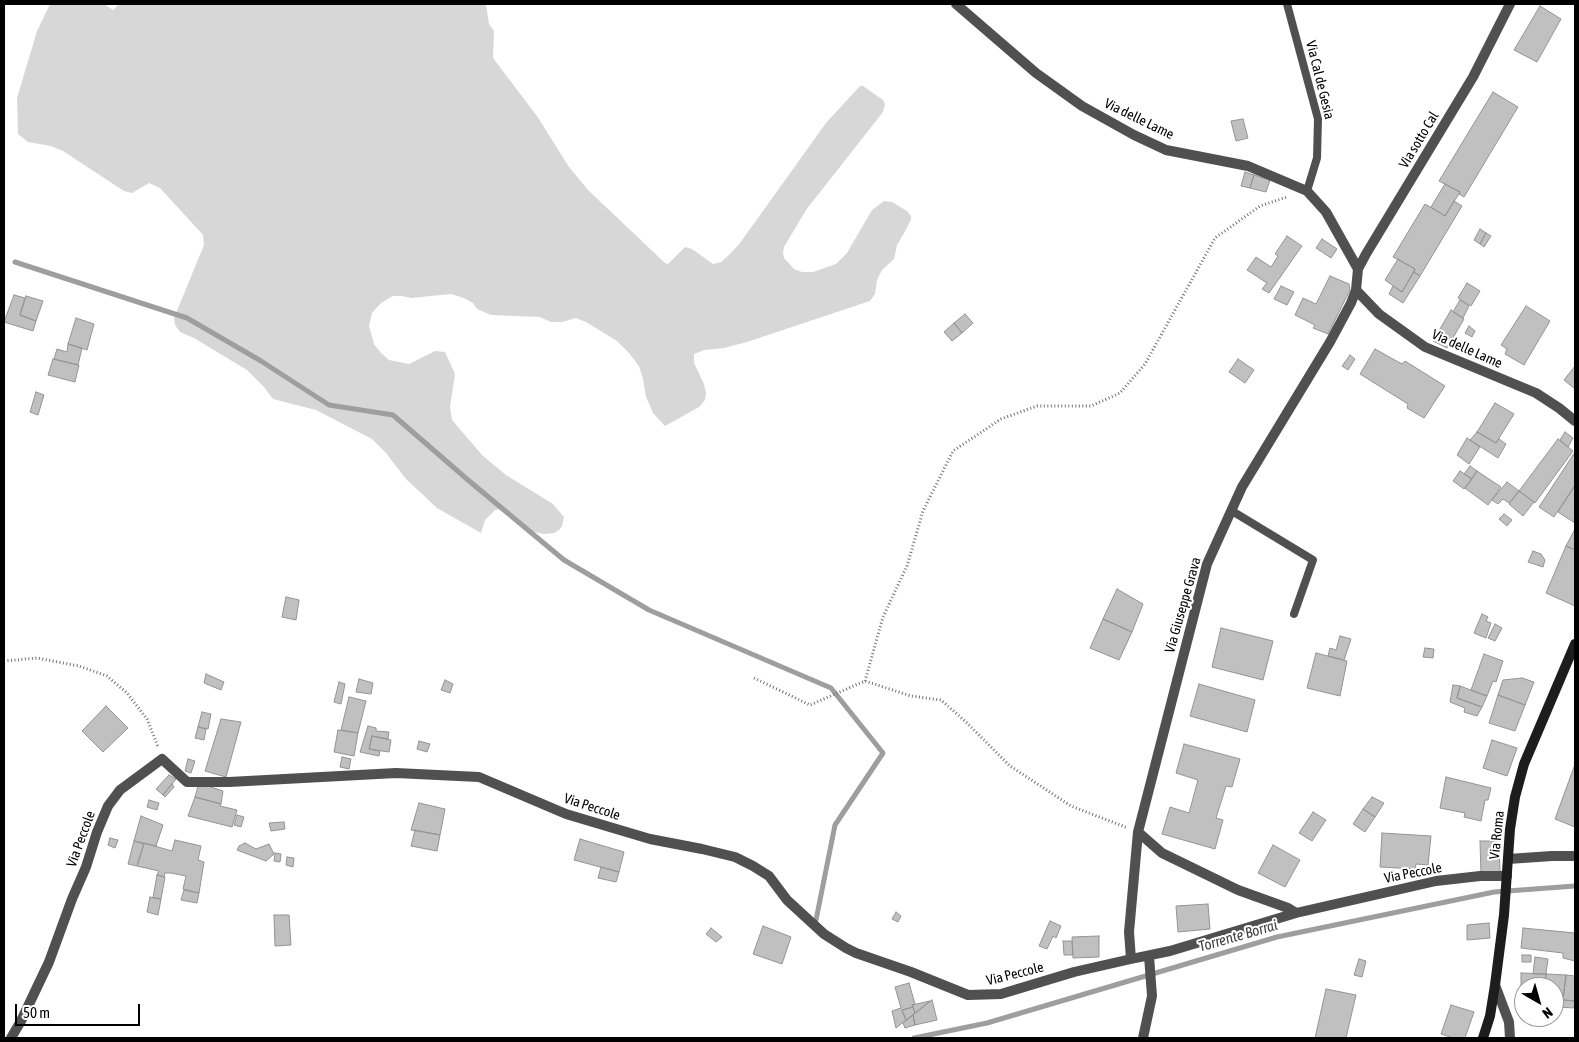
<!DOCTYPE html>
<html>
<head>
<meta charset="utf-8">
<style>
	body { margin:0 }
	#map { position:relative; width:1579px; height:1042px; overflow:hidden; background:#fff; font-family:"Asap Condensed",sans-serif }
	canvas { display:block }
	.frame { position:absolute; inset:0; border:5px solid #000; pointer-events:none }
	.north { position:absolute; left:1514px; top:977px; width:50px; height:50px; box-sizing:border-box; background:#fff; border:1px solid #999; border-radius:50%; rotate:142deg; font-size:14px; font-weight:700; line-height:20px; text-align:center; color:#000 }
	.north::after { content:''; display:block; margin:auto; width:18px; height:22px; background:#000; clip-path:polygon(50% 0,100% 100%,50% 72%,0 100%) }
	.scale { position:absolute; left:15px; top:1004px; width:125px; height:22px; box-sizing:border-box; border:2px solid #000; border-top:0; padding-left:6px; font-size:15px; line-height:18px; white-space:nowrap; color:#000; -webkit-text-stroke:4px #fff; paint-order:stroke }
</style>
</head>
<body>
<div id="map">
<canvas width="1579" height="1042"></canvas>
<div class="frame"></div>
<div class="north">N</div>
<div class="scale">50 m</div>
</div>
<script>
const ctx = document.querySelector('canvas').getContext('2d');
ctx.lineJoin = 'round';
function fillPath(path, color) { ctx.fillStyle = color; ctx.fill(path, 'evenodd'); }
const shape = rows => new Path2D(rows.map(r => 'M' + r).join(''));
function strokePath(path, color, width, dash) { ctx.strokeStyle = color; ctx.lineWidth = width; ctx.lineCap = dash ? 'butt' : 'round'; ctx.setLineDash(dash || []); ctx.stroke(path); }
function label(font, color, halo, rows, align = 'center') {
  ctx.font = font + ' "Asap Condensed",sans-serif'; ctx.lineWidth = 4; ctx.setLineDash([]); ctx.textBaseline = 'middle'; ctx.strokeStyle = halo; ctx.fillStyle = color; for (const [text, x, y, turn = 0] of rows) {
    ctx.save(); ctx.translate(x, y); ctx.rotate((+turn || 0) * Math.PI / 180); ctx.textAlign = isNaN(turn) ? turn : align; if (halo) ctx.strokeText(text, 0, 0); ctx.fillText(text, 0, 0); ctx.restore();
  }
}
const green = shape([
	[50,4,104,4,113,10,119,4,486,4,489,24,494,31,493,58,537,116,569,167,588,190,665,263,668,264,685,247,692,249,713,264,721,262,729,255,740,243,826,123,860,86,863,86,883,100,885,104,883,112,806,210,784,247,783,253,784,258,794,269,802,272,813,272,836,264,847,253,872,210,884,201,892,202,907,211,911,216,911,219,907,228,897,245,894,259,882,270,877,280,875,294,870,301,747,342,724,348,704,350,694,354,694,363,704,384,706,393,705,400,699,407,665,426,653,413,650,406,646,397,643,379,639,366,629,353,617,341,586,322,576,318,562,322,551,322,540,317,491,315,477,309,473,303,464,298,451,294,411,298,402,296,393,296,381,303,372,313,369,326,374,344,381,353,389,360,409,364,435,351,445,352,455,374,450,407,452,420,483,456,506,475,553,504,564,517,562,526,559,530,554,533,544,534,530,531,501,509,495,510,485,520,481,533,437,508,406,479,386,453,372,439,316,410,273,399,264,387,247,370,194,338,180,332,175,325,174,318,204,245,203,235,160,188,149,183,132,193,124,191,63,151,51,146,28,142,18,134,17,98,37,31]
]);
const stream = shape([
	[15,262,187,318,261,361,329,405,393,415,468,480,564,560,649,610,831,688,883,753,835,825,816,920],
	[914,1038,987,1023,1277,937,1494,892,1575,886]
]);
const building = shape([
	[1540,6,1561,19,1537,62,1514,50,1540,6],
	[1493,92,1518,107,1464,197,1459,194,1460,192,1439,181,1493,92],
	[1243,119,1248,138,1236,141,1231,121,1243,119],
	[1245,172,1254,175,1250,188,1241,186,1245,172],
	[1254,175,1270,180,1266,192,1250,188,1254,175],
	[1445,184,1460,192,1445,216,1431,207,1445,184],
	[1454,201,1462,206,1420,276,1414,272,1415,269,1393,257,1425,204,1445,216,1454,201],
	[1480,229,1486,233,1480,244,1474,240,1480,229],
	[1486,233,1491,236,1484,247,1480,244,1486,233],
	[1287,236,1302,246,1269,293,1262,289,1267,283,1247,270,1256,257,1271,267,1278,256,1275,254,1287,236],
	[1322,239,1337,249,1331,258,1316,248,1322,239],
	[1398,259,1415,269,1402,292,1385,280,1398,259],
	[1414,272,1420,276,1403,303,1389,294,1393,286,1402,292,1414,272],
	[1330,276,1349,284,1350,290,1328,334,1313,328,1315,325,1295,315,1303,298,1316,304,1330,276],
	[1467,283,1480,291,1471,306,1458,298,1467,283],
	[1281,286,1294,292,1287,305,1274,299,1281,286],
	[14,295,25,298,20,315,36,321,33,331,4,322,14,295],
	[26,296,43,301,36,321,20,315,26,296],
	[1460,300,1469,306,1463,318,1453,312,1460,300],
	[1526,306,1550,321,1524,365,1505,354,1507,349,1501,345,1526,306],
	[1451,310,1464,319,1447,348,1433,341,1451,310],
	[965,314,973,323,962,333,954,323,965,314],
	[76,318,94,324,87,350,68,344,76,318],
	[954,323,962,333,952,341,944,332,954,323],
	[1469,326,1475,331,1472,337,1465,333,1469,326],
	[68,344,82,348,78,365,54,359,57,349,67,352,68,344],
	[1375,349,1402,364,1405,361,1445,386,1424,418,1407,408,1408,404,1360,374,1375,349],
	[1350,355,1355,359,1348,370,1342,366,1350,355],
	[53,359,79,365,75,382,48,375,53,359],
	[1238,359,1254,370,1245,383,1229,372,1238,359],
	[1575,366,1575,389,1564,380,1575,366],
	[36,392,44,395,38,415,30,412,36,392],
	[1495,403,1514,414,1496,443,1477,432,1495,403],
	[1477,432,1496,443,1499,439,1506,444,1498,458,1470,440,1477,432],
	[1565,432,1573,438,1568,447,1560,440,1565,432],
	[1467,438,1480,447,1469,464,1457,455,1467,438],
	[1558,439,1573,451,1535,503,1519,491,1558,439],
	[1575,452,1575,485,1554,517,1539,507,1575,452],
	[1470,466,1477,471,1472,479,1464,474,1470,466],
	[1460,471,1472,479,1464,489,1453,481,1460,471],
	[1477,471,1501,487,1488,505,1465,488,1477,471],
	[1507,482,1519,491,1509,503,1503,499,1498,504,1492,500,1507,482],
	[1575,486,1575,523,1558,512,1575,486],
	[1519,491,1534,502,1523,516,1509,504,1519,491],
	[1504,514,1512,520,1507,526,1499,519,1504,514],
	[1575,529,1575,550,1566,546,1575,529],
	[1566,546,1575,550,1575,606,1546,593,1566,546],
	[1533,551,1541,554,1545,560,1543,567,1528,562,1533,551],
	[1117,589,1143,604,1132,632,1103,619,1117,589],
	[286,597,299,600,296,620,282,617,286,597],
	[1482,614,1488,617,1486,621,1491,623,1486,638,1474,633,1482,614],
	[1103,619,1132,632,1119,660,1090,648,1103,619],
	[1495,624,1502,628,1495,641,1488,638,1495,624],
	[1221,628,1273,641,1263,680,1212,667,1221,628],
	[1340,636,1351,639,1344,660,1328,656,1330,648,1336,650,1340,636],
	[1425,648,1434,649,1433,658,1423,657,1425,648],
	[1316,653,1347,661,1340,696,1307,688,1316,653],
	[1484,654,1503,661,1496,682,1493,681,1487,696,1471,690,1484,654],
	[206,674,224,682,221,690,204,683,206,674],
	[1522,678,1534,682,1525,705,1498,695,1503,680,1522,678],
	[359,679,373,683,371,694,356,692,359,679],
	[445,680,453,684,450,693,441,690,445,680],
	[339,682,345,684,341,704,334,702,339,682],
	[1199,684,1255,700,1247,732,1190,716,1199,684],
	[1453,685,1460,686,1457,698,1482,707,1477,716,1464,712,1465,708,1450,702,1453,685],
	[1460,686,1487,696,1482,707,1457,698,1460,686],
	[1498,695,1525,705,1515,731,1489,723,1498,695],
	[349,697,366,701,358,733,341,730,349,697],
	[106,706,128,728,103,752,82,731,106,706],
	[202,712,211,714,208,729,198,727,202,712],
	[221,719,241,722,226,777,205,771,221,719],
	[368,726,376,728,376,731,389,732,388,739,372,736,369,749,380,751,379,756,360,752,368,726],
	[198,727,206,729,204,740,195,738,198,727],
	[338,730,358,733,354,756,334,752,338,730],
	[372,736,391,740,389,752,369,749,372,736],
	[1492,740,1517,748,1507,776,1483,768,1492,740],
	[419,741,430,744,427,752,417,749,419,741],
	[1184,744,1240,759,1232,787,1226,786,1216,818,1223,820,1215,849,1162,834,1170,807,1189,813,1198,780,1176,773,1184,744],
	[342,757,351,759,349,769,340,767,342,757],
	[188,759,195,761,191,773,185,771,188,759],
	[1574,767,1575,767,1575,827,1555,819,1574,767],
	[169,775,176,779,163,795,156,789,169,775],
	[1446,777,1491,788,1488,800,1485,800,1481,821,1464,817,1465,813,1440,808,1446,777],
	[199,783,223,791,221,804,195,797,199,783],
	[172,784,174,787,165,797,163,795,172,784],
	[195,797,221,804,220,806,237,810,232,827,188,816,195,797],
	[1372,797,1384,803,1375,817,1363,809,1372,797],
	[149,800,159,803,157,810,147,807,149,800],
	[419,803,445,809,440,835,411,830,419,803],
	[1363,809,1375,817,1365,832,1353,824,1363,809],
	[1313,812,1326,820,1312,841,1299,833,1313,812],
	[237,815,244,817,241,827,234,825,237,815],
	[141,816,163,825,156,846,134,841,141,816],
	[284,822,285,829,271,831,269,823,284,822],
	[415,830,440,835,437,851,411,846,415,830],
	[1382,833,1431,836,1428,865,1416,864,1415,869,1380,867,1382,833],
	[110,838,118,840,115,848,108,845,110,838],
	[580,839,624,852,619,872,574,860,580,839],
	[175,840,201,846,198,860,204,862,199,893,183,889,186,876,171,873,165,873,164,877,157,875,159,871,137,866,144,843,172,851,175,840],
	[134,841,144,844,137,866,128,864,134,841],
	[1480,841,1499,841,1500,873,1481,874,1480,841],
	[245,843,256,849,269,844,274,854,266,861,237,850,239,846,245,843],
	[1273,845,1300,860,1285,887,1258,873,1273,845],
	[275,853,281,854,280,862,274,861,275,853],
	[287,857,294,858,293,867,286,865,287,857],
	[601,867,619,872,616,882,598,878,601,867],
	[157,875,165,877,161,899,153,898,157,875],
	[184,890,199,893,197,903,181,900,184,890],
	[150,897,161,899,158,915,147,912,150,897],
	[1208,904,1210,929,1178,932,1176,906,1208,904],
	[896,912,901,916,898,922,892,919,896,912],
	[274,915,289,915,291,945,275,946,274,915],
	[1050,921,1061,926,1056,938,1053,936,1047,949,1039,946,1050,921],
	[1489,923,1490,938,1467,940,1467,925,1489,923],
	[763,926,791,937,782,964,753,954,763,926],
	[711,928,722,937,716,942,706,934,711,928],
	[1523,928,1575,933,1575,961,1563,958,1563,953,1521,948,1523,928],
	[1099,936,1099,957,1073,958,1072,937,1099,936],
	[1063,941,1072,941,1073,955,1064,955,1063,941],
	[1522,955,1531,955,1531,962,1522,962,1522,955],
	[1535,957,1548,959,1546,974,1533,974,1535,957],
	[1359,959,1366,961,1362,977,1354,975,1359,959],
	[1521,973,1546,974,1545,987,1524,987,1524,997,1521,996,1521,973],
	[1546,974,1566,975,1563,1000,1554,999,1554,987,1545,987,1546,974],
	[1566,975,1575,976,1575,1001,1563,1000,1566,975],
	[909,983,915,1004,912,1005,913,1007,902,1010,906,1020,896,1028,892,1011,901,1008,895,987,909,983],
	[1326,989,1356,995,1346,1038,1315,1038,1326,989],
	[1556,999,1575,1001,1575,1008,1556,1007,1556,999],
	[932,1000,937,1020,915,1025,913,1015,932,1000],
	[930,1001,915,1013,912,1005,930,1001],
	[1451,1005,1474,1012,1465,1038,1453,1038,1441,1034,1451,1005],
	[913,1007,915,1013,906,1020,902,1010,913,1007],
	[913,1015,915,1025,905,1028,903,1023,913,1015]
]);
const path = shape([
	[4,661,37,658,79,666,107,676,127,693,147,719,158,747],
	[754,678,810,705,865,681,911,696,941,700,966,722,1010,766,1071,806,1128,828],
	[865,681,883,617,907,566,923,511,953,451,1001,419,1037,406,1091,406,1120,393,1145,364,1215,238,1260,206,1287,197]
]);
const lane = shape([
	[1287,4,1318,119,1317,158,1307,191],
	[1232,511,1313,560,1294,614]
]);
const street = shape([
	[956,4,1036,73,1082,106,1134,135,1166,150,1248,166,1307,191,1326,212,1358,269],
	[1356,290,1379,314,1425,347,1536,393,1559,408,1575,421],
	[1138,832,1162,853,1238,890,1288,908,1296,913],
	[1508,859,1552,856,1575,856],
	[1131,959,1129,932,1138,832,1207,564,1242,487,1330,342,1351,303,1356,290,1358,269,1366,254,1473,77,1510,4],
	[1495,985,1509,1022,1510,1038],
	[11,1038,21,1021,49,962,72,899,86,867,97,832,108,806,120,790,162,759,187,782,229,782,396,773,479,777,566,814,650,839,702,849,735,857,753,866,769,876,787,900,824,934,846,948,856,953,911,972,968,995,1001,994,1074,972,1131,959,1170,951,1296,913,1436,881,1480,876,1507,876],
	[1143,1038,1152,996,1149,956]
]);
const secondary = shape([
	[1483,1038,1490,1016,1495,985,1504,915,1510,829,1515,797,1524,764,1575,644]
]);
const streetNames = [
	["Via Cal de Gesia",1320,80,76],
	["Via delle Lame",1139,119,26],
	["Via sotto Cal",1419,140,-59],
	["Via delle Lame",1467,349,24],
	["Via Giuseppe Grava",1183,605,-74],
	["Via Peccole",592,807,18],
	["Via Roma",1497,835,-84],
	["Via Peccole",81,839,-70],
	["Via Peccole",1413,873,-11],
	["Via Peccole",1015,974,-14]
];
const waterNames = [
	["Torrente Borrai",1238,936,-16]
];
fillPath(green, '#d7d7d7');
strokePath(stream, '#9e9e9e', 5);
fillPath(building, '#c0c0c0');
strokePath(building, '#949494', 1);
strokePath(path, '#727272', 3, [1, 2.5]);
strokePath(lane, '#505050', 8);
strokePath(street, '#505050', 10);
strokePath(secondary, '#1d1d1d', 10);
label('14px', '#000', '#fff', streetNames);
label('italic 15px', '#3f3f3f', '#fff', waterNames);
</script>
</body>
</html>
